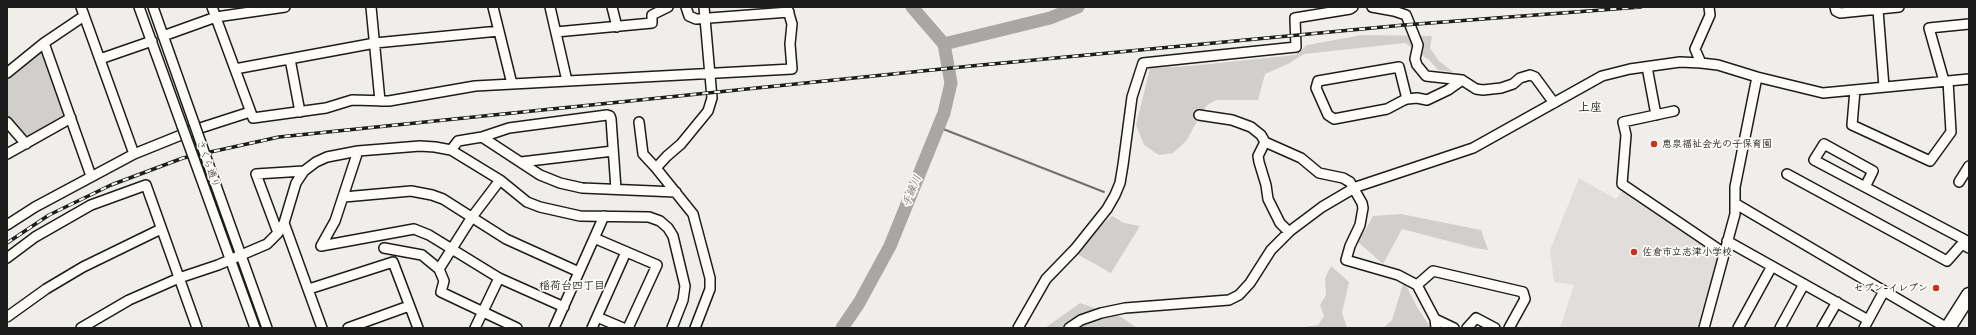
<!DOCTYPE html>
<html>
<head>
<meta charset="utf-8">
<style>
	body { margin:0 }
	#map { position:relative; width:1976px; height:335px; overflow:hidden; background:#f0eeea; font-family:Delius,sans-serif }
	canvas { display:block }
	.frame { position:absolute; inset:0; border:8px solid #1c1c1c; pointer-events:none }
</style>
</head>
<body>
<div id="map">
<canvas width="1976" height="335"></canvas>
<div class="frame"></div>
</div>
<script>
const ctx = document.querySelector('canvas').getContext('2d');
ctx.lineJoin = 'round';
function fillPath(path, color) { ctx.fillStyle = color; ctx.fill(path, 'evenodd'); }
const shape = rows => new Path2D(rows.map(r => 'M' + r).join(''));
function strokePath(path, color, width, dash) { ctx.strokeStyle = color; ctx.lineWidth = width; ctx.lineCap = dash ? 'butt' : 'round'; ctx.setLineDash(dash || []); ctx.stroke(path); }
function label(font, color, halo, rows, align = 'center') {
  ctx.font = font + ' Delius,"Klee One",sans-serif'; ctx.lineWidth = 3.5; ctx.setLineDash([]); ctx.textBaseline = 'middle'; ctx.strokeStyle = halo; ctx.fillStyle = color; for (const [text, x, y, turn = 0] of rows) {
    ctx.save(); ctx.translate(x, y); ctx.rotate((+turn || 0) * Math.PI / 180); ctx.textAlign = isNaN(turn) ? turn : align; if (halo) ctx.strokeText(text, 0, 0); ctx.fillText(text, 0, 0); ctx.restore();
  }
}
const built = shape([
	[1579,178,1616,199,1624,189,1720,254,1700,328,1560,328,1574,285,1554,282,1550,250]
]);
const green = shape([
	[1362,35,1432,36,1430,48,1439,61,1453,72,1438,70,1429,60,1405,43,1304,54,1288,64,1265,74,1258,100,1216,100,1206,106,1186,141,1173,153,1159,155,1144,145,1136,125,1150,68,1190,66,1295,55,1307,45],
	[39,52,44,53,66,114,64,119,27,140,7,116,7,77],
	[1401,214,1481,230,1488,250,1475,248,1402,229,1383,264,1356,240,1366,229,1373,216],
	[1112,216,1124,223,1140,226,1111,273,1077,254,1091,235],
	[1331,266,1349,282,1342,313,1347,328,1298,328,1318,325,1324,316,1320,305,1326,295,1325,278],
	[1404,281,1417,307,1431,328,1383,328,1392,320],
	[1080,303,1121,317,1137,328,1045,328]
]);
const stream = shape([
	[938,127,1104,192]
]);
const river = shape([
	[912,7,944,44],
	[944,44,1050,18,1078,7],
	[842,328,859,303,890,246,944,113,951,83,944,44]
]);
const minor = shape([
	[81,7,134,154],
	[139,7,182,126],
	[153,7,194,123],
	[212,7,253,118,326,108,352,100,389,101,475,86,792,69,790,44,792,24,787,7],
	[371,7,380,101],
	[493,7,512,84],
	[550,7,567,81],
	[612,7,617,27],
	[686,7,689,16,696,19,789,12],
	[1372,7,1394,11,1406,15,1418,45,1415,59,1417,65,1426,76,1462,80,1476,89,1483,90,1501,88,1513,84,1520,78,1530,75,1535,77,1554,103],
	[1835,7,1836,11,1840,13,1899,7],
	[1878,10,1884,87],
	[556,32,652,23,652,15,668,7],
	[163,36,216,17,285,7],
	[44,43,91,176],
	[100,59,152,41],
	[290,59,300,112],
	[1701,63,1695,49,1710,15,1709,7],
	[1647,67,1656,115],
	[235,69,375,43,499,31],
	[7,73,44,43,84,16],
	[1944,81,1929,28,1969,24],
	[1855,90,1852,125,1930,161,1951,132,1948,81],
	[1407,99,1399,67,1318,81,1316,88,1328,115,1334,119,1387,109,1404,100,1407,99,1417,98,1427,100,1448,90,1462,80],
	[1674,111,1623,122,1626,135,1622,184,1724,253],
	[1199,115,1232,120,1251,127,1261,135,1265,142,1301,158,1319,173,1343,178,1350,182,1362,203,1363,208,1360,225,1350,246,1346,260,1398,275,1417,285,1435,319,1436,328],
	[7,122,26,144],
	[639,122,643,154,656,168,693,214,710,278,710,289,695,328],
	[482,137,540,175,560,183,582,188,676,192],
	[1265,142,1258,156,1259,162,1266,185,1268,199,1280,223,1289,232],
	[451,150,458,141,482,137,509,128,607,115,610,116,611,119,616,189],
	[358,151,335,221,321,246,414,229,429,235,499,278,564,307],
	[7,154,71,118],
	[521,162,613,151],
	[209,166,267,328],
	[656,168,667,156,681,144,708,111,712,98,704,7],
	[198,170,255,328],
	[1787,174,1947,261,1962,244,1969,248],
	[1959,182,1969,166],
	[1865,187,1873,171,1824,144,1814,160,1865,187,1969,242],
	[344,197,411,191,432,195,443,199,506,239,579,272],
	[1736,204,1947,328],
	[284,223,322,328],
	[7,225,35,207,134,154,191,131,250,112],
	[278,233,256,174,304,171],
	[594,238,657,265,628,328],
	[1727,241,1868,320],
	[384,248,422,255,439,269,444,281,441,292,517,328],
	[7,258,35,237,91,205,146,185,197,328],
	[439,269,472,217,500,180],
	[1417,285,1433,271,1523,292,1525,299,1509,328],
	[309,289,393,262,418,328],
	[7,317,46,289,83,267,161,229],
	[597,317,623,328],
	[1435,319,1454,328],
	[81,328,129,300,179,278,218,265,267,244,278,233,284,223,296,183,304,171,316,162,327,157,358,151,420,146,435,147,451,150,500,180,527,202,540,207,580,216,649,217,660,221,668,228,673,236,685,286,683,300,672,328],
	[348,328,409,306],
	[475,328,499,278],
	[554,328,604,216],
	[592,328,626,252],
	[1018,328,1046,279,1075,249,1107,209,1115,195,1120,183,1123,165,1132,97,1143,63,1296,47,1295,18,1350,9,1353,7],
	[1069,328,1081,320,1101,313,1125,308,1229,300,1239,295,1250,283,1271,250,1290,231,1322,207,1356,187,1473,148,1602,76,1630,69,1680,62,1701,63,1718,65,1757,77,1823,93,1969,79],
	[1467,328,1476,318,1495,328],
	[1704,328,1735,214,1735,187,1757,77],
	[1738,328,1772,266],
	[1780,328,1804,284],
	[1822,328,1837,302],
	[1864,328,1884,291]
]);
const highway = shape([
	[1948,328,1969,295]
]);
const rail = shape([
	[7,243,49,215,111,185,183,158,279,137,971,66,1404,25,1641,7]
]);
const minorBridge = shape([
	[194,123,209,166],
	[182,126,198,170]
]);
const markers = [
	[1654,144,4,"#c8321e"],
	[1634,252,4,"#c8321e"],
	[1936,288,4,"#c8321e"]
];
const poiNames = [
	["恵泉福祉会光の子保育園",1662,144],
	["佐倉市立志津小学校",1642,252],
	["セブン-イレブン",1928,288,"right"]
];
const streetNames = [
	["さくら通り",208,164,70]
];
const waterNames = [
	["手繰川",912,191,-68]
];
const neighbourhoodNames = [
	["稲荷台四丁目",572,286]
];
const quarterNames = [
	["上座",1590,108]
];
fillPath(built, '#e0deda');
fillPath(green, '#d0cfcc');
strokePath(stream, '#706f6d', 2);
strokePath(river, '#a8a7a3', 13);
strokePath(minor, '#1c1c1c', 12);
strokePath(highway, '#1c1c1c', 17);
strokePath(minor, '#fdfcf7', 9);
strokePath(highway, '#fdfcf7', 14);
strokePath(rail, '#1c1c1c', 3.5);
strokePath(rail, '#fdfcf7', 2, [6]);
strokePath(minorBridge, '#1c1c1c', 12, []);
strokePath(minorBridge, '#fdfcf7', 9);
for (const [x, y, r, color] of markers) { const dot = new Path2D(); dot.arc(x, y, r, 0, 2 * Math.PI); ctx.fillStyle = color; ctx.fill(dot); strokePath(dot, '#fdfcf7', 1.5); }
label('bold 10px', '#1c1c1c', '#fdfcf7', poiNames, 'left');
label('10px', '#1c1c1c', '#fdfcf7', streetNames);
label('italic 11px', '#5b5b59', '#fdfcf7', waterNames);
label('bold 11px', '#1c1c1c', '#fdfcf7', neighbourhoodNames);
label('bold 12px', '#1c1c1c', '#fdfcf7', quarterNames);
</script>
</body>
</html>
